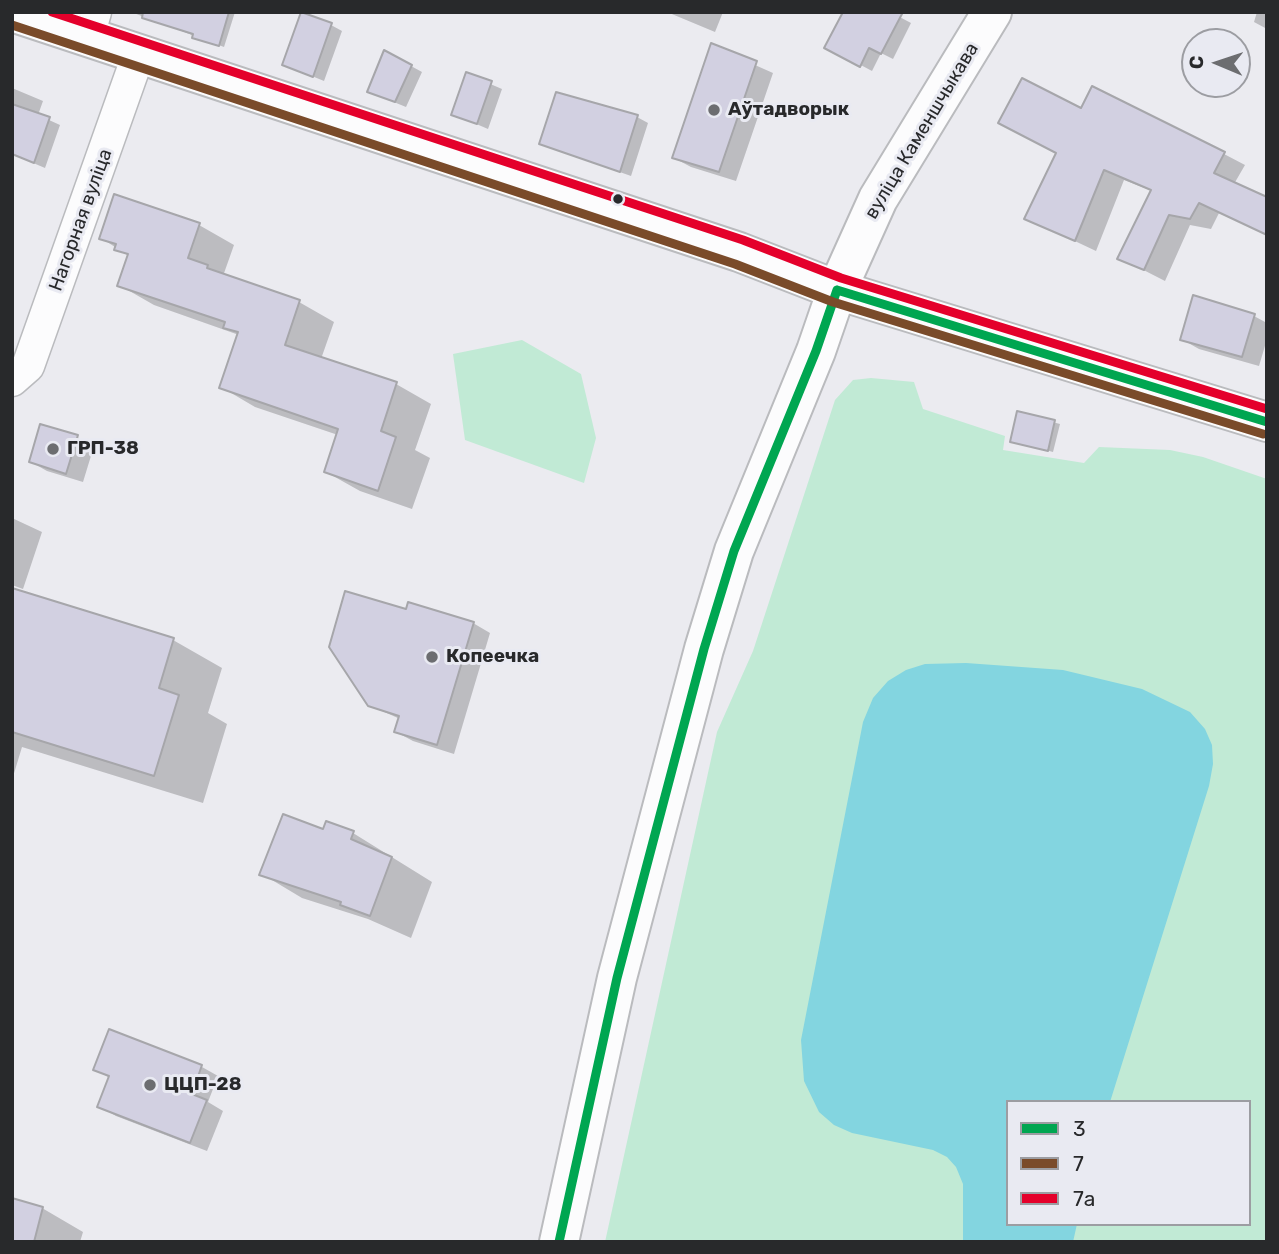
<!DOCTYPE html>
<html>
<head>
<meta charset="utf-8">
<style>
	body { margin:0 }
	#map { position:relative; width:1279px; height:1254px; overflow:hidden; background:#ebebf0; font-family:Rubik,sans-serif }
	canvas { display:block }
	.frame { position:absolute; inset:0; border:14px solid #28292b; pointer-events:none }
	.legend { position:absolute; left:1006px; top:1100px; width:245px; height:126px; box-sizing:border-box; background:#e9eaf2; border:2px solid #9c9da2; margin:0; padding:9px 12px; list-style:none; font-size:21px; color:#28292b }
	.legend li { display:flex; align-items:center; gap:14px; height:35px }
	.legend b { width:35px; border:2px solid #9c9da2 }
	.north { position:absolute; left:1181px; top:28px; width:70px; height:70px; box-sizing:border-box; background:#e9eaf2; border:2px solid #9c9da2; border-radius:50%; rotate:272deg; font-size:19px; font-weight:700; line-height:28px; text-align:center; color:#28292b }
	.north::after { content:''; display:block; margin:auto; width:24px; height:32px; background:#6c6d70; clip-path:polygon(50% 0,100% 100%,50% 72%,0 100%) }
</style>
</head>
<body>
<div id="map">
<canvas width="1279" height="1254"></canvas>
<div class="frame"></div>
<ul class="legend">
<li><b style="height:9px;background:#00a651"></b>3</li>
<li><b style="height:9px;background:#7a4b2a"></b>7</li>
<li><b style="height:9px;background:#e4002b"></b>7а</li>
</ul>
<div class="north">С</div>
</div>
<script>
const ctx = document.querySelector('canvas').getContext('2d');
ctx.lineJoin = 'round';
function fillPath(path, color) { ctx.fillStyle = color; ctx.fill(path, 'evenodd'); }
const shape = rows => new Path2D(rows.map(r => 'M' + r).join(''));
function strokePath(path, color, width, dash) { ctx.strokeStyle = color; ctx.lineWidth = width; ctx.lineCap = dash ? 'butt' : 'round'; ctx.setLineDash(dash || []); ctx.stroke(path); }
function label(font, color, halo, rows, align = 'center') {
  ctx.font = font + ' Rubik,sans-serif'; ctx.lineWidth = 6; ctx.setLineDash([]); ctx.textBaseline = 'middle'; ctx.strokeStyle = halo; ctx.fillStyle = color; for (const [text, x, y, turn = 0] of rows) {
    ctx.save(); ctx.translate(x, y); ctx.rotate((+turn || 0) * Math.PI / 180); ctx.textAlign = isNaN(turn) ? turn : align; if (halo) ctx.strokeText(text, 0, 0); ctx.fillText(text, 0, 0); ctx.restore();
  }
}
const green = shape([
	[522,340,581,374,596,438,584,483,465,440,453,354],
	[871,378,914,382,923,409,1005,436,1003,450,1084,463,1099,447,1170,450,1203,457,1267,479,1267,1242,605,1242,717,732,753,651,835,400,853,380],
	[1008,1102,1249,1102,1249,1224,1008,1224]
]);
const water = shape([
	[966,663,1063,670,1142,689,1190,712,1205,729,1212,745,1213,764,1209,786,1110,1102,1008,1102,1008,1224,1077,1224,1073,1242,963,1242,963,1184,956,1167,947,1157,933,1150,852,1133,834,1125,819,1112,804,1081,801,1040,863,722,873,698,888,681,906,670,925,664]
]);
const shadow = shape([
	[131,12,235,12,224,47],
	[667,12,723,12,715,32],
	[1257,12,1267,12,1267,29,1254,22],
	[892,13,911,23,893,59,881,53,872,71,827,47],
	[331,25,342,31,324,81,285,65],
	[712,46,773,73,736,181,691,167,674,158],
	[411,66,422,72,406,107,369,92],
	[467,74,502,89,488,129,453,114],
	[12,88,43,101,38,115,60,125,45,168,12,154],
	[1081,110,1163,122,1245,165,1234,184,1267,199,1267,235,1219,213,1211,229,1190,225,1165,281,1120,258,1152,191,1124,180,1096,251,1026,218],
	[637,117,648,123,631,176,541,144],
	[115,196,199,225,234,245,223,276,299,302,334,322,321,359,396,384,431,404,415,450,430,458,412,509,360,491,326,472,338,435,255,407,221,387,239,335,154,305,119,285,129,256,101,238],
	[1254,316,1265,322,1267,318,1267,339,1259,366,1199,349,1183,340],
	[1018,413,1060,424,1053,452,1012,441],
	[77,437,94,446,83,482,47,471,31,462],
	[12,518,42,532,23,589,12,585],
	[408,611,473,623,490,633,454,754,413,741,396,732,400,719,369,705],
	[173,640,222,668,208,713,227,724,203,803,22,747,12,780,12,673],
	[324,831,353,833,432,882,411,938,368,919,302,898,262,874],
	[110,1031,202,1067,218,1076,208,1102,223,1111,207,1151,116,1116,99,1106,110,1078,96,1070],
	[42,1208,83,1232,80,1242,12,1242]
]);
const building = shape([
	[143,12,229,12,219,46,192,38,193,34,142,18,143,12],
	[301,12,332,23,313,77,282,65,301,12],
	[843,12,903,12,881,54,869,48,860,67,824,48,843,12],
	[711,43,757,61,719,172,672,158,711,43],
	[384,50,412,65,395,102,367,92,384,50],
	[466,72,492,81,477,124,451,115,466,72],
	[1022,78,1081,108,1092,86,1225,152,1214,173,1267,197,1267,235,1199,203,1190,219,1169,215,1144,270,1117,259,1151,190,1104,170,1075,241,1024,219,1056,153,998,123,1022,78],
	[556,92,638,115,620,172,539,144,556,92],
	[12,104,50,117,34,163,12,154,12,104],
	[114,194,200,223,188,258,208,265,207,268,300,300,285,345,397,382,381,431,396,437,378,491,324,472,338,429,219,388,238,332,223,328,225,322,117,286,128,254,114,250,116,244,99,239,114,194],
	[1193,295,1255,314,1242,357,1180,340,1193,295],
	[1017,411,1055,420,1048,451,1010,442,1017,411],
	[40,424,78,435,66,474,29,462,40,424],
	[12,588,174,638,159,688,179,695,154,776,12,732,12,588],
	[345,591,406,609,408,602,474,622,437,745,394,732,399,716,368,706,329,647,345,591],
	[283,814,323,829,326,821,354,831,351,839,392,857,370,916,340,905,341,902,259,875,283,814],
	[109,1029,202,1065,192,1094,207,1100,190,1143,97,1107,109,1076,93,1070,109,1029],
	[12,1198,43,1207,34,1242,12,1242,12,1198]
]);
const street = shape([
	[88,37,95,12],
	[12,380,28,366,139,53]
]);
const secondary = shape([
	[837,290,878,199,992,12]
]);
const primary = shape([
	[12,12,739,252,837,290,1267,422],
	[559,1242,617,978,704,649,734,551,816,351,837,290]
]);
const bus1 = shape([
	[837,290,1267,422],
	[559,1242,617,978,704,649,734,551,816,351,837,290]
]);
const bus2 = shape([
	[12,25,735,264,833,302,1263,434]
]);
const bus3 = shape([
	[52,12,743,240,841,278,1267,409]
]);
const markers = [
	[714,110,7,"#6c6d70"],
	[618,199,6,"#28292b"],
	[53,449,7,"#6c6d70"],
	[432,657,7,"#6c6d70"],
	[150,1085,7,"#6c6d70"]
];
const poiNames = [
	["Аўтадворык",728,110],
	["ГРП-38",67,449],
	["Копеечка",446,657],
	["ЦЦП-28",164,1085]
];
const streetNames = [
	["вуліца Каменшчыкава",922,131,-59],
	["Нагорная вуліца",81,220,-70]
];
fillPath(green, '#c1ead5');
fillPath(water, '#83d5e0');
fillPath(shadow, '#0003');
fillPath(building, '#d2d0e1');
strokePath(building, '#a6a6aa', 2);
strokePath(street, '#babbbe', 35);
strokePath(secondary, '#babbbe', 42);
strokePath(primary, '#babbbe', 42);
strokePath(street, '#fcfcfd', 32);
strokePath(secondary, '#fcfcfd', 38);
strokePath(primary, '#fcfcfd', 38);
strokePath(bus1, '#00a651', 9);
strokePath(bus2, '#7a4b2a', 9);
strokePath(bus3, '#e4002b', 9);
for (const [x, y, r, color] of markers) { const dot = new Path2D(); dot.arc(x, y, r, 0, 2 * Math.PI); ctx.fillStyle = color; ctx.fill(dot); strokePath(dot, '#e9eaf2', 2.5); }
label('bold 19px', '#28292b', '#e9eaf2', poiNames, 'left');
label('19px', '#28292b', '#e9eaf2', streetNames);
</script>
</body>
</html>
